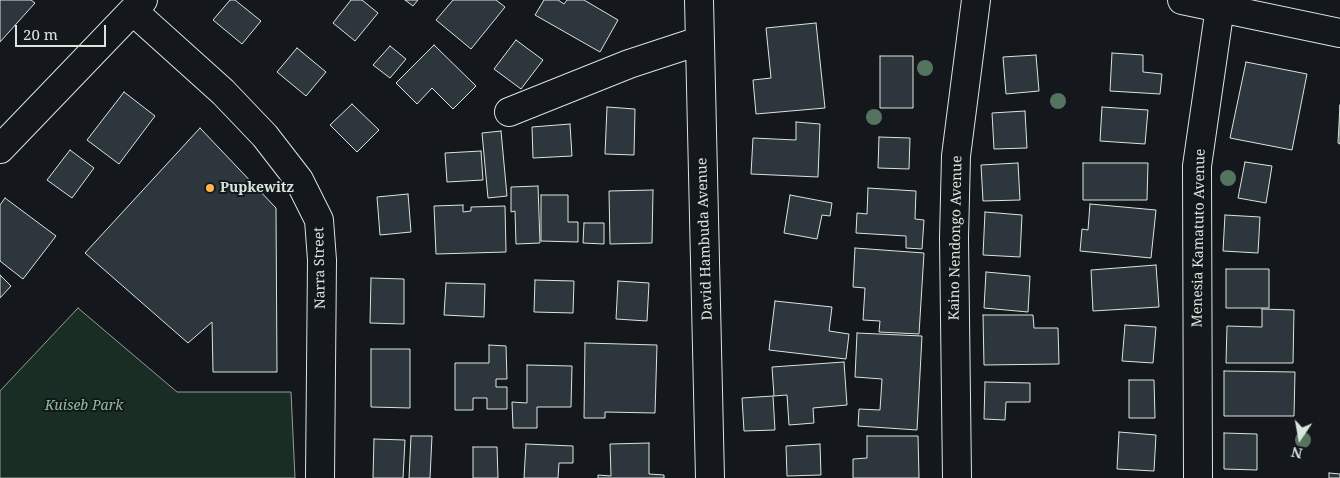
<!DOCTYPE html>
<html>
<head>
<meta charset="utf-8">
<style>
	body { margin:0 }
	#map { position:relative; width:1340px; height:478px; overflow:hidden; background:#14181c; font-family:"Noto Serif",serif }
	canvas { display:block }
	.north { position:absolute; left:1275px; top:413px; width:50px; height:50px; -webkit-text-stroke:4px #14181c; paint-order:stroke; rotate:192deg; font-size:14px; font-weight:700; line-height:20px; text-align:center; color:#d8e6dc }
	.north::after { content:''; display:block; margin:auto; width:18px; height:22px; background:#d8e6dc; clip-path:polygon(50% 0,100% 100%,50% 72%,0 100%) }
	.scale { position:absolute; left:15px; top:25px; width:91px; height:22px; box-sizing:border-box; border:2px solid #d8e6dc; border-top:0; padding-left:6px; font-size:15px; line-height:18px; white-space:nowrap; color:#d8e6dc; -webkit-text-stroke:4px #14181c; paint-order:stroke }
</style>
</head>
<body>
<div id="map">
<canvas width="1340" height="478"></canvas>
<div class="north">N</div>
<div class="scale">20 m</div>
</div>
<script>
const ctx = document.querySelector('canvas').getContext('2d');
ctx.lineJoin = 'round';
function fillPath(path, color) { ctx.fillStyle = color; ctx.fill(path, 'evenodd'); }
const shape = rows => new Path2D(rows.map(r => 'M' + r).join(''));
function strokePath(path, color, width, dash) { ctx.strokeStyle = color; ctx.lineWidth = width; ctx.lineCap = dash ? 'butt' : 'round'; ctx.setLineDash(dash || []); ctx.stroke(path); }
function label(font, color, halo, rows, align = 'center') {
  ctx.font = font + ' "Noto Serif",serif'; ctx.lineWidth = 4; ctx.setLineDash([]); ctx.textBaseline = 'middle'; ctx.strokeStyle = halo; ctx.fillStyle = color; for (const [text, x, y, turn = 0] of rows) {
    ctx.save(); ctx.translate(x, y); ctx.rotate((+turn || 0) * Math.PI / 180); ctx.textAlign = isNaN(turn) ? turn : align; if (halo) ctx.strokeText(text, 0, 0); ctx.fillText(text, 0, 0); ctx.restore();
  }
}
const green = shape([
	[78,308,177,392,291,392,295,478,0,478,0,391,78,308]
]);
const building = shape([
	[0,0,31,0,35,3,0,42,0,0],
	[230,0,235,0,261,21,242,44,213,20,230,0],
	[351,0,362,0,378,13,355,41,333,23,351,0],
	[405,0,418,0,413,6,405,0],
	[453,0,496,0,505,7,471,49,436,20,453,0],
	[544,0,558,0,564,4,567,0,584,0,618,20,600,52,535,15,544,0],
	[816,23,825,108,756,114,753,80,771,78,766,28,816,23],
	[516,40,543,60,521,89,494,69,516,40],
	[434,45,476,86,453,109,432,88,417,104,396,83,434,45],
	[390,46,406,59,390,78,373,65,390,46],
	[297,48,326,72,306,96,277,72,297,48],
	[1112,53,1143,55,1143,72,1162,74,1160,94,1110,91,1112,53],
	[1036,55,1039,91,1006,94,1003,57,1036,55],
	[880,56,913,56,913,108,880,108,880,56],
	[1246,62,1307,74,1292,150,1230,138,1246,62],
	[124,92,155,116,119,164,87,140,124,92],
	[352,104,379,130,357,152,330,125,352,104],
	[1340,105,1340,144,1338,143,1340,105],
	[607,107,635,109,634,155,605,154,607,107],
	[1102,107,1148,110,1145,144,1100,141,1102,107],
	[1025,111,1027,148,994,149,992,113,1025,111],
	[796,122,820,124,818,177,751,174,753,138,796,140,796,122],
	[570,124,572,156,533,158,532,127,570,124],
	[200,128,276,208,277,372,213,372,212,322,188,343,85,253,200,128],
	[501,131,507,196,488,198,482,133,501,131],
	[879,137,910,138,909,169,878,168,879,137],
	[70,150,94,168,72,198,47,180,70,150],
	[481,151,483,180,447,182,445,153,481,151],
	[1245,162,1272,166,1266,203,1238,198,1245,162],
	[1018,163,1020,200,983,201,981,165,1018,163],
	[1083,163,1148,163,1147,200,1083,200,1083,163],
	[538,186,540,243,516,244,515,211,511,212,511,187,538,186],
	[868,188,916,191,915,219,924,220,922,249,906,248,906,236,856,233,857,213,867,214,868,188],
	[653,190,652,243,610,244,609,191,653,190],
	[408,194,411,232,380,235,377,197,408,194],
	[541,195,568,195,568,222,578,222,578,242,541,241,541,195],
	[790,195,832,203,830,216,822,215,817,239,784,233,790,195],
	[5,198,56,236,23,279,0,261,0,205,5,198],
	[1090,204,1156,210,1151,258,1080,251,1082,229,1088,230,1090,204],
	[463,205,463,212,471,211,471,207,505,206,506,252,436,254,434,206,463,205],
	[985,212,1022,215,1020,257,983,255,985,212],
	[1225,215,1260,217,1258,253,1223,251,1225,215],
	[584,223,604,223,604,244,583,243,584,223],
	[855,248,924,253,919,334,879,332,880,321,863,320,865,288,853,287,855,248],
	[1156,265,1159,307,1093,311,1091,270,1156,265],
	[1226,269,1269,269,1269,308,1226,308,1226,269],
	[986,272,1030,276,1028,312,984,308,986,272],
	[0,275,11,286,0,298,0,275],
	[371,278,404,279,404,324,370,323,371,278],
	[535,280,574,281,573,313,534,312,535,280],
	[618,281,649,283,647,321,616,319,618,281],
	[446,283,485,284,484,317,444,315,446,283],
	[775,301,832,307,829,331,849,334,846,359,769,350,775,301],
	[1262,309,1294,310,1293,363,1226,363,1227,326,1262,327,1262,309],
	[983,315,1033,315,1034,328,1058,328,1059,364,984,365,983,315],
	[1125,325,1156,327,1153,363,1122,361,1125,325],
	[857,333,922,336,917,430,858,426,859,409,880,410,882,379,855,377,857,333],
	[585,343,657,345,655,413,605,412,605,418,584,418,585,343],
	[489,345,506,346,507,379,496,379,496,387,507,387,507,409,487,409,487,398,473,398,473,410,455,410,455,363,489,363,489,345],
	[371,349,410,349,410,408,371,407,371,349],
	[844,362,847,405,813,408,814,423,789,425,787,395,774,396,772,367,844,362],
	[527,365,572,366,571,407,537,407,537,428,513,428,512,402,527,403,527,365],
	[1224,371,1295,372,1294,416,1224,416,1224,371],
	[1129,380,1154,380,1155,418,1129,418,1129,380],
	[985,382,1030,383,1030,402,1006,402,1005,420,984,419,985,382],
	[773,396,775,430,744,431,742,398,773,396],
	[1119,432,1156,435,1154,471,1117,469,1119,432],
	[1224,433,1257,434,1257,470,1224,469,1224,433],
	[411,436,432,436,430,478,409,478,411,436],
	[867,436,918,436,919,478,853,478,853,459,867,458,867,436],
	[374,439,405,440,403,478,373,478,374,439],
	[649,443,649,474,664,475,664,478,598,478,598,475,611,476,610,444,649,443],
	[526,444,573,446,573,463,559,463,558,478,524,478,526,444],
	[820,444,821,475,787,476,786,446,820,444],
	[473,447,497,447,498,478,473,478,473,447],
	[1329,473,1340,474,1340,478,1329,478,1329,473]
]);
const minor = shape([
	[699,0,710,478],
	[1182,0,1340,33],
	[133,11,223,92,265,136,299,180,319,220,322,260,320,478],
	[509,112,629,64,699,41],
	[0,149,143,0],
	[957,478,954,238,956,156,976,0],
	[1198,478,1197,166,1221,0]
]);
const trees = [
	[925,68],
	[1058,101],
	[874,117],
	[1228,178],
	[1303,440]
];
const markers = [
	[210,188,5,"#ffb74d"]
];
const poiNames = [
	["Pupkewitz",220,188]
];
const streetNames = [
	["Kaino Nendongo Avenue",956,238,-89],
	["Menesia Kamatuto Avenue",1199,238,-89],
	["David Hambuda Avenue",705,239,-92],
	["Narra Street",320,268,-91]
];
const parkNames = [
	["Kuiseb Park",84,406]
];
fillPath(green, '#1a2d24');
strokePath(green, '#939e99', 1);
fillPath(building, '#2c363c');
strokePath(building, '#d8e6dc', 1);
strokePath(minor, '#d8e6dc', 30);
strokePath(minor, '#14181c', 28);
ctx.fillStyle = '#55745f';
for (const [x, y] of trees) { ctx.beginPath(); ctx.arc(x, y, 8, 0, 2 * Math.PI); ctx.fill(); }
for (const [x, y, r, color] of markers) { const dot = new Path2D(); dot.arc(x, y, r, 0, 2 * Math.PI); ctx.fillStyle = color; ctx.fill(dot); strokePath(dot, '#14181c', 2); }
label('bold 14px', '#d8e6dc', '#14181c', poiNames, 'left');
label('14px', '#d8e6dc', '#14181c', streetNames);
label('italic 14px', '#8ac095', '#14181c', parkNames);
</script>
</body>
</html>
